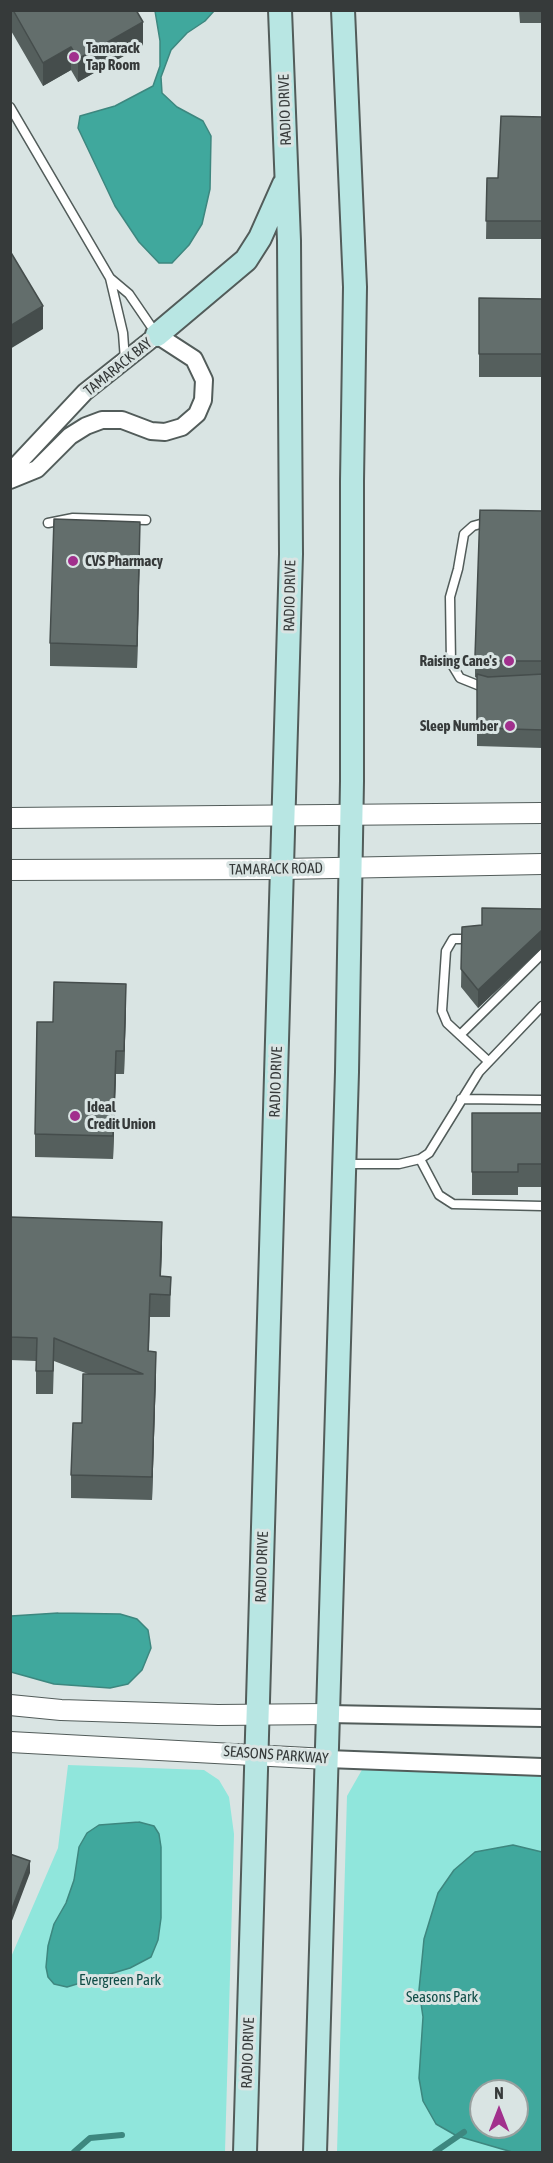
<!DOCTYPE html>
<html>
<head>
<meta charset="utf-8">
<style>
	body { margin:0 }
	#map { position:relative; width:553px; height:2163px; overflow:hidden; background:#d9e4e3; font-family:"Asap Condensed",sans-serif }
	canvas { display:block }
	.frame { position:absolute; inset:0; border:12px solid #363a3a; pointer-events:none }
	.north { position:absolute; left:469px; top:2079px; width:60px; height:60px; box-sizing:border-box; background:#d9e4e3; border:2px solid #98a09f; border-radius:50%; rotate:0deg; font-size:16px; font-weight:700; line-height:24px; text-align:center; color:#363a3a }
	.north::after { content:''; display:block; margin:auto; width:21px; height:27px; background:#a1308d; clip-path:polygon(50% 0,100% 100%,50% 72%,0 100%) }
</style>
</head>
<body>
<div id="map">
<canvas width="553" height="2163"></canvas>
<div class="frame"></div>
<div class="north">N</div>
</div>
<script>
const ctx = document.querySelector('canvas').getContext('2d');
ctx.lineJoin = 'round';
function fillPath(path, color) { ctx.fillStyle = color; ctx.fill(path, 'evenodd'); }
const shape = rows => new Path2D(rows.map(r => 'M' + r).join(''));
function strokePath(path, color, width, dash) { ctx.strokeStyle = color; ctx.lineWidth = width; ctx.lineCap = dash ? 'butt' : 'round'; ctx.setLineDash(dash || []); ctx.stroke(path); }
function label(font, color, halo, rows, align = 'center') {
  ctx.font = font + ' "Asap Condensed",sans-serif'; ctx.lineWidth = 6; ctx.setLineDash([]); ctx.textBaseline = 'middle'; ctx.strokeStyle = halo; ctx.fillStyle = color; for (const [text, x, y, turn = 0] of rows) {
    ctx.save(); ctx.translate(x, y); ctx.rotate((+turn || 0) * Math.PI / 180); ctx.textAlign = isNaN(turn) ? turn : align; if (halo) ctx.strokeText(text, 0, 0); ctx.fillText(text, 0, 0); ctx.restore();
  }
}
const green = shape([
	[367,1761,542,1767,542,2152,337,2152,347,1796],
	[481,2091,517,2091,517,2127,481,2127],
	[68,1765,204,1770,219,1780,229,1797,234,1834,225,2152,11,2152,11,1957,58,1848]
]);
const water = shape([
	[155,11,214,11,205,21,187,33,171,50,161,77,162,93,177,107,203,121,211,136,210,189,202,224,189,245,172,263,159,263,139,242,115,206,78,128,80,116,115,106,153,86,160,66,160,41,155,11],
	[58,1613,120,1614,137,1619,148,1630,151,1648,142,1670,128,1684,110,1688,54,1684,11,1672,11,1616,58,1613],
	[139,1822,154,1826,159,1834,161,1847,161,1918,158,1940,151,1957,130,1968,67,1987,54,1984,48,1977,46,1967,48,1946,54,1924,66,1903,74,1880,79,1847,87,1833,99,1825,139,1822],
	[513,1845,542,1852,542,2152,512,2152,457,2136,436,2124,423,2101,419,2078,423,2017,419,1990,424,1939,438,1893,454,1870,475,1852,513,1845],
	[481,2091,517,2091,517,2127,481,2127,481,2091]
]);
const stream = shape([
	[74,2152,90,2138,122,2135],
	[435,2152,464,2132]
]);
const service = shape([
	[10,107,110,278,123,333,125,360],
	[110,278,129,294,157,335],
	[48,523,73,518,146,520],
	[485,688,460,678,451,663,450,597,458,569,464,534,473,526,491,521],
	[471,939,453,939,446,951,442,1011,447,1023,488,1061],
	[460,1035,542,954],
	[461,1099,542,1100],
	[420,1159,429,1153,479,1072,542,1006],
	[346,1164,399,1164,420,1159,439,1195,453,1204,542,1206]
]);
const minor = shape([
	[10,472,85,392,157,335,194,359,204,380,203,400,197,414,182,427,165,432,151,431,122,420,102,420,86,426,70,436,37,469,10,480],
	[328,1714,542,1718],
	[327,1759,542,1767]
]);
const tertiary = shape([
	[10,818,542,813],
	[10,870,282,869,542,864],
	[10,1705,61,1710,218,1715,328,1714],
	[10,1742,327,1759]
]);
const secondary = shape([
	[157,335,246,260,260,238,284,184],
	[245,2152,291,554,289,241,280,10],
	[315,2152,347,1072,352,781,352,481,355,287,343,10]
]);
const wall = shape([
	[10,10,136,10,143,45,78,82,71,70,43,86,10,29],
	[519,10,543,10,543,23,520,23],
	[543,117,543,239,486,239,487,178,498,178],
	[479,298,543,299,543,377,479,377],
	[543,511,543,748,477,746,477,678,475,677,475,656],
	[140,545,137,668,50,666,50,643],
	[462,927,542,948,478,1008,461,987],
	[126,1007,124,1074,116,1074,113,1159,35,1157,35,1134,53,1022],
	[472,1113,543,1113,543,1187,518,1187,518,1195,472,1195],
	[10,1217,162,1245,161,1276,171,1277,170,1317,150,1317,149,1351,156,1374,152,1500,71,1498,71,1475,82,1423,88,1374,54,1361,53,1394,36,1394,36,1361,10,1360]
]);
const shadedWall = shape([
	[143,22,143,45,78,82,78,59],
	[71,47,71,70,43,86,43,63],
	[43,306,43,329,10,349,10,326],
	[140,522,140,545,137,668,137,646],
	[543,917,542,948,478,1008,478,990],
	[126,984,126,1007,124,1074,124,1051],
	[116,1051,116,1074,113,1159,113,1136],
	[162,1222,162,1245,160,1299,160,1276],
	[156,1352,156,1374,152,1500,152,1477],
	[30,1861,30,1873,10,1926,10,1914]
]);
const building = shape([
	[13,10,136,10,143,22,78,59,71,47,43,63,13,10],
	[501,116,543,117,543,221,486,221,487,178,498,178,501,116],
	[10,251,43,306,10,326,10,251],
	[479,298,543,299,543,354,479,354,479,298],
	[480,510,543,511,543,661,489,661,475,656,480,510],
	[54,519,140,522,137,646,50,643,54,519],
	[477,674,488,677,543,674,543,730,477,728,477,674],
	[482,908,543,909,542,930,478,990,461,969,462,927,482,925,482,908],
	[54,982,126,984,124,1051,116,1051,113,1136,35,1134,37,1022,53,1022,54,982],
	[472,1113,543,1113,543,1164,518,1164,518,1172,472,1172,472,1113],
	[10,1217,162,1222,160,1276,171,1277,170,1295,150,1294,148,1351,156,1352,152,1477,71,1475,73,1423,82,1423,83,1374,143,1374,54,1338,53,1371,36,1371,37,1338,10,1337,10,1217],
	[10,1854,30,1861,10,1914,10,1854]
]);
const markers = [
	[74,57,6,"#a1308d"],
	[73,561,6,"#a1308d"],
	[509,661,6,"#a1308d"],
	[510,726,6,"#a1308d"],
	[75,1116,6,"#a1308d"]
];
const poiNames = [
	["Tamarack",86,48],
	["Tap Room",86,65],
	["CVS Pharmacy",85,561],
	["Raising Cane's",497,661,"right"],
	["Sleep Number",498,726,"right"],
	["Ideal",87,1107],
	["Credit Union",87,1124]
];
const streetNames = [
	["RADIO DRIVE",285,110,-92],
	["TAMARACK BAY",118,367,-39],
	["RADIO DRIVE",290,596,-89],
	["TAMARACK ROAD",276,869,-1],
	["RADIO DRIVE",276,1082,-88],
	["RADIO DRIVE",262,1567,-88],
	["SEASONS PARKWAY",276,1755,4],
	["RADIO DRIVE",248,2053,-88]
];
const parkNames = [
	["Evergreen Park",120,1980],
	["Seasons Park",442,1997]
];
fillPath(green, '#90e6dc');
fillPath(water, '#40a89d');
strokePath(water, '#3d877f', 1.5);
strokePath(stream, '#3d877f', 6);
strokePath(service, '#525c5a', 11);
strokePath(minor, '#525c5a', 20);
strokePath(tertiary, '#525c5a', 22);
strokePath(secondary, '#525c5a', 26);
strokePath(service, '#fff', 8);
strokePath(minor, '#fff', 16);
strokePath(tertiary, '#fff', 20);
strokePath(secondary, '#b8e6e3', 22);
fillPath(wall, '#555f5d');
fillPath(shadedWall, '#454d4c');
fillPath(building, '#636e6c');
strokePath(building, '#454d4c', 1.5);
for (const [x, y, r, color] of markers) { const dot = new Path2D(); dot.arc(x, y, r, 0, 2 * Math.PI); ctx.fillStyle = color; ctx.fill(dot); strokePath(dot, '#d9e4e3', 2); }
label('bold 15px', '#363a3a', '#d9e4e3', poiNames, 'left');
label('15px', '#363a3a', '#d9e4e3', streetNames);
label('15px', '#104d47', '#d9e4e3', parkNames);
</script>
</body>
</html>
